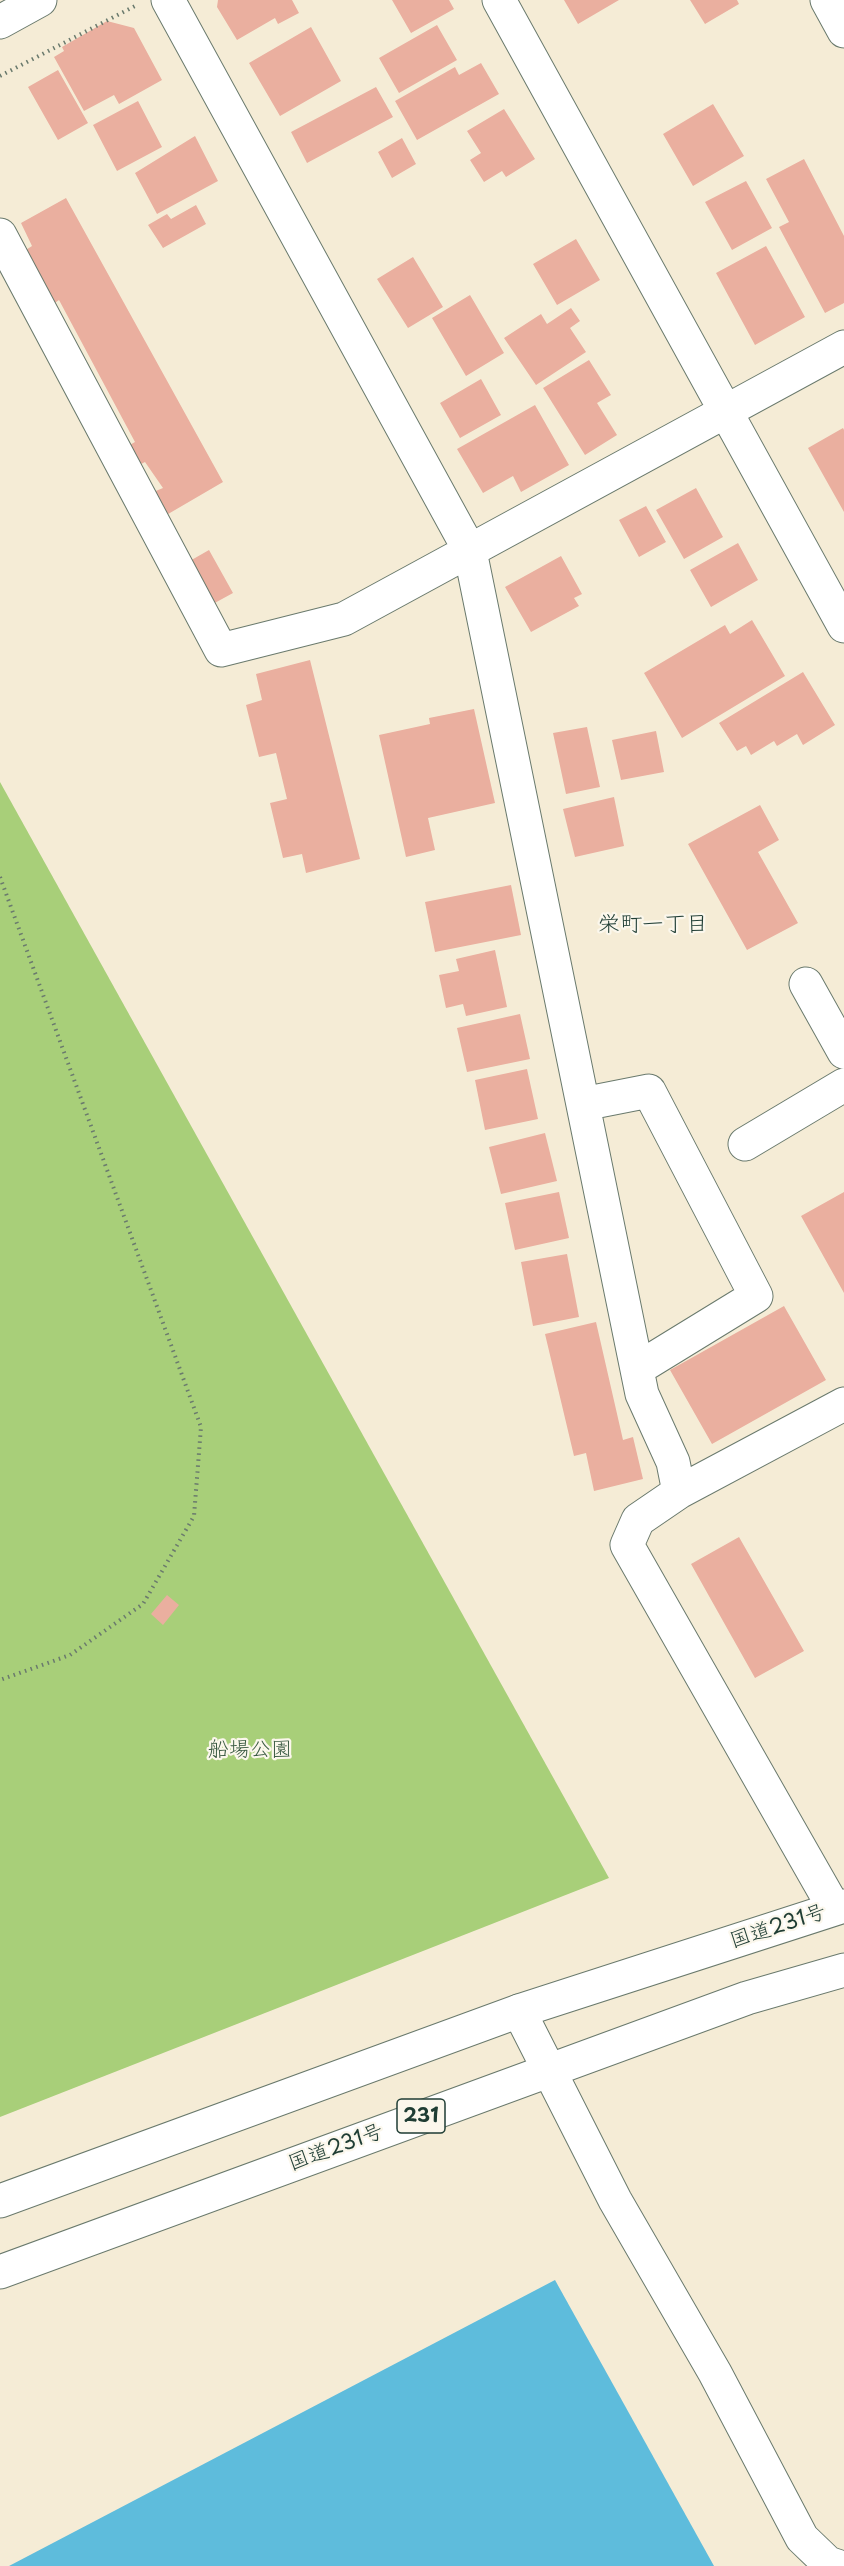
<!DOCTYPE html>
<html>
<head>
<meta charset="utf-8">
<style>
	body { margin:0 }
	canvas { display:block; background:#f5ecd6 }
</style>
</head>
<body>
<canvas width="844" height="2566"></canvas>
<script>
const ctx = document.querySelector('canvas').getContext('2d');
ctx.lineJoin = 'round';
function fillPath(path, color) { ctx.fillStyle = color; ctx.fill(path, 'evenodd'); }
const shape = rows => new Path2D(rows.map(r => 'M' + r).join(''));
function strokePath(path, color, width, dash) { ctx.strokeStyle = color; ctx.lineWidth = width; ctx.lineCap = dash ? 'butt' : 'round'; ctx.setLineDash(dash || []); ctx.stroke(path); }
function label(font, color, halo, rows, align = 'center') {
  ctx.font = font + ' "Playpen Sans","Klee One",sans-serif'; ctx.lineWidth = 4.5; ctx.setLineDash([]); ctx.textBaseline = 'middle'; ctx.strokeStyle = halo; ctx.fillStyle = color; for (const [text, x, y, turn = 0] of rows) {
    ctx.save(); ctx.translate(x, y); ctx.rotate((+turn || 0) * Math.PI / 180); ctx.textAlign = isNaN(turn) ? turn : align; if (halo) ctx.strokeText(text, 0, 0); ctx.fillText(text, 0, 0); ctx.restore();
  }
}
const green = shape([
	[0,782,609,1878,0,2117]
]);
const water = shape([
	[555,2280,714,2566,9,2566]
]);
const building = shape([
	[218,0,292,0,299,13,278,24,275,18,237,40,217,7],
	[392,0,449,0,454,9,411,33],
	[564,0,619,0,578,24],
	[690,0,737,0,739,4,705,24],
	[107,21,134,28,162,80,119,104,114,95,84,111,54,57,64,51,62,47],
	[437,25,457,60,399,93,379,58],
	[311,27,341,81,280,116,249,63],
	[481,63,499,94,417,140,395,101,455,67,459,75],
	[58,70,88,123,58,140,28,87],
	[376,87,393,117,307,163,291,132],
	[138,101,162,147,117,171,93,125],
	[713,104,744,156,693,186,663,134],
	[504,109,535,159,506,177,502,171,484,182,470,160,481,153,467,131],
	[195,136,218,181,157,214,135,173],
	[402,138,416,164,392,178,378,152],
	[804,159,844,236,844,303,825,313,779,227,789,222,766,179],
	[746,181,772,228,732,250,705,202],
	[66,198,223,482,163,517,151,493,163,488,145,462,137,466,126,447,135,442,59,300,49,307,21,253,32,246,21,223],
	[196,205,206,224,163,248,148,225,167,214,171,219],
	[576,239,600,280,557,305,533,264],
	[766,246,805,317,755,345,716,273],
	[413,257,443,307,408,328,377,279],
	[470,295,504,353,466,376,432,318],
	[571,308,580,321,570,328,586,352,536,385,504,338,541,314,547,324],
	[589,360,611,395,597,403,617,435,585,455,543,388],
	[481,379,501,415,460,438,440,403],
	[535,405,569,465,521,492,513,476,483,493,457,449],
	[843,428,844,430,844,512,808,448],
	[696,488,723,537,684,559,656,510],
	[646,506,666,542,639,557,619,520],
	[738,543,758,580,711,607,690,570],
	[209,550,233,593,211,605,188,562],
	[561,556,582,594,574,598,579,606,531,632,505,587],
	[752,620,785,676,682,738,644,673,725,625,730,634],
	[310,660,360,859,306,873,302,854,283,858,270,803,287,799,276,753,259,757,246,705,262,700,256,674],
	[803,672,835,725,803,745,797,734,777,746,774,741,751,755,746,746,737,751,719,723],
	[474,709,495,803,428,818,435,850,406,857,379,735,430,724,429,718],
	[587,727,600,787,566,794,553,733],
	[656,731,664,772,621,780,612,740],
	[614,797,624,846,575,857,563,809],
	[760,805,779,840,758,852,798,923,747,950,688,844],
	[511,885,521,935,435,952,425,902],
	[495,950,507,1007,466,1016,463,1004,446,1008,439,975,459,971,456,959],
	[520,1014,530,1059,467,1072,457,1028],
	[527,1069,538,1119,485,1130,475,1080],
	[545,1133,557,1181,501,1194,489,1147],
	[559,1192,569,1238,515,1250,505,1203],
	[844,1192,844,1293,801,1216],
	[567,1254,579,1317,533,1326,521,1262],
	[784,1306,826,1380,712,1444,670,1370],
	[596,1322,623,1440,633,1437,643,1479,594,1491,586,1453,574,1456,545,1334],
	[739,1537,804,1651,755,1678,691,1564],
	[167,1595,179,1605,163,1625,151,1614]
]);
const path = shape([
	[0,76,135,6],
	[0,877,201,1427,194,1516,143,1604,70,1655,0,1680]
]);
const minor = shape([
	[168,0,470,551,642,1394,673,1462,679,1492,638,1520,627,1545,834,1908],
	[499,0,844,626],
	[827,0,844,31],
	[0,22,40,0],
	[0,235,221,650,344,619,844,347],
	[806,984,844,1052],
	[583,1104,649,1091,756,1296,637,1369],
	[745,1144,844,1085],
	[679,1492,844,1404],
	[519,2011,615,2200,715,2373,802,2538,828,2563,837,2566]
]);
const highway = shape([
	[0,2201,519,2011,844,1906],
	[0,2272,747,1998,844,1970]
]);
const shields = [
	[421,2116,48]
];
const shieldNames = [
	["231",421,2116]
];
const parkNames = [
	["船場公園",250,1750]
];
const streetNames = [
	["国道231号",778,1927,-18],
	["国道231号",336,2148,-20]
];
const neighbourhoodNames = [
	["栄町一丁目",653,925]
];
fillPath(green, '#a8cf79');
fillPath(water, '#5ebcdc');
fillPath(building, '#eaaf9f');
strokePath(minor, '#6a7a6d', 35);
strokePath(highway, '#6a7a6d', 35);
strokePath(path, '#6a7a6d', 4, [1.5, 4.5]);
strokePath(minor, '#fff', 33);
strokePath(highway, '#fff', 33);
for (const [x, y, w] of shields) { const box = new Path2D(); box.roundRect(x - w / 2, y - 17, w, 34, 4.5); ctx.fillStyle = '#fbf7ec'; ctx.fill(box); strokePath(box, '#1f3d34', 1.5); }
label('bold 20px', '#1f3d34', null, shieldNames);
label('21px', '#3a5a42', '#fbf7ec', parkNames);
label('21px', '#1f3d34', '#fbf7ec', streetNames);
label('22px', '#1f3d34', '#fbf7ec', neighbourhoodNames);
</script>
</body>
</html>
